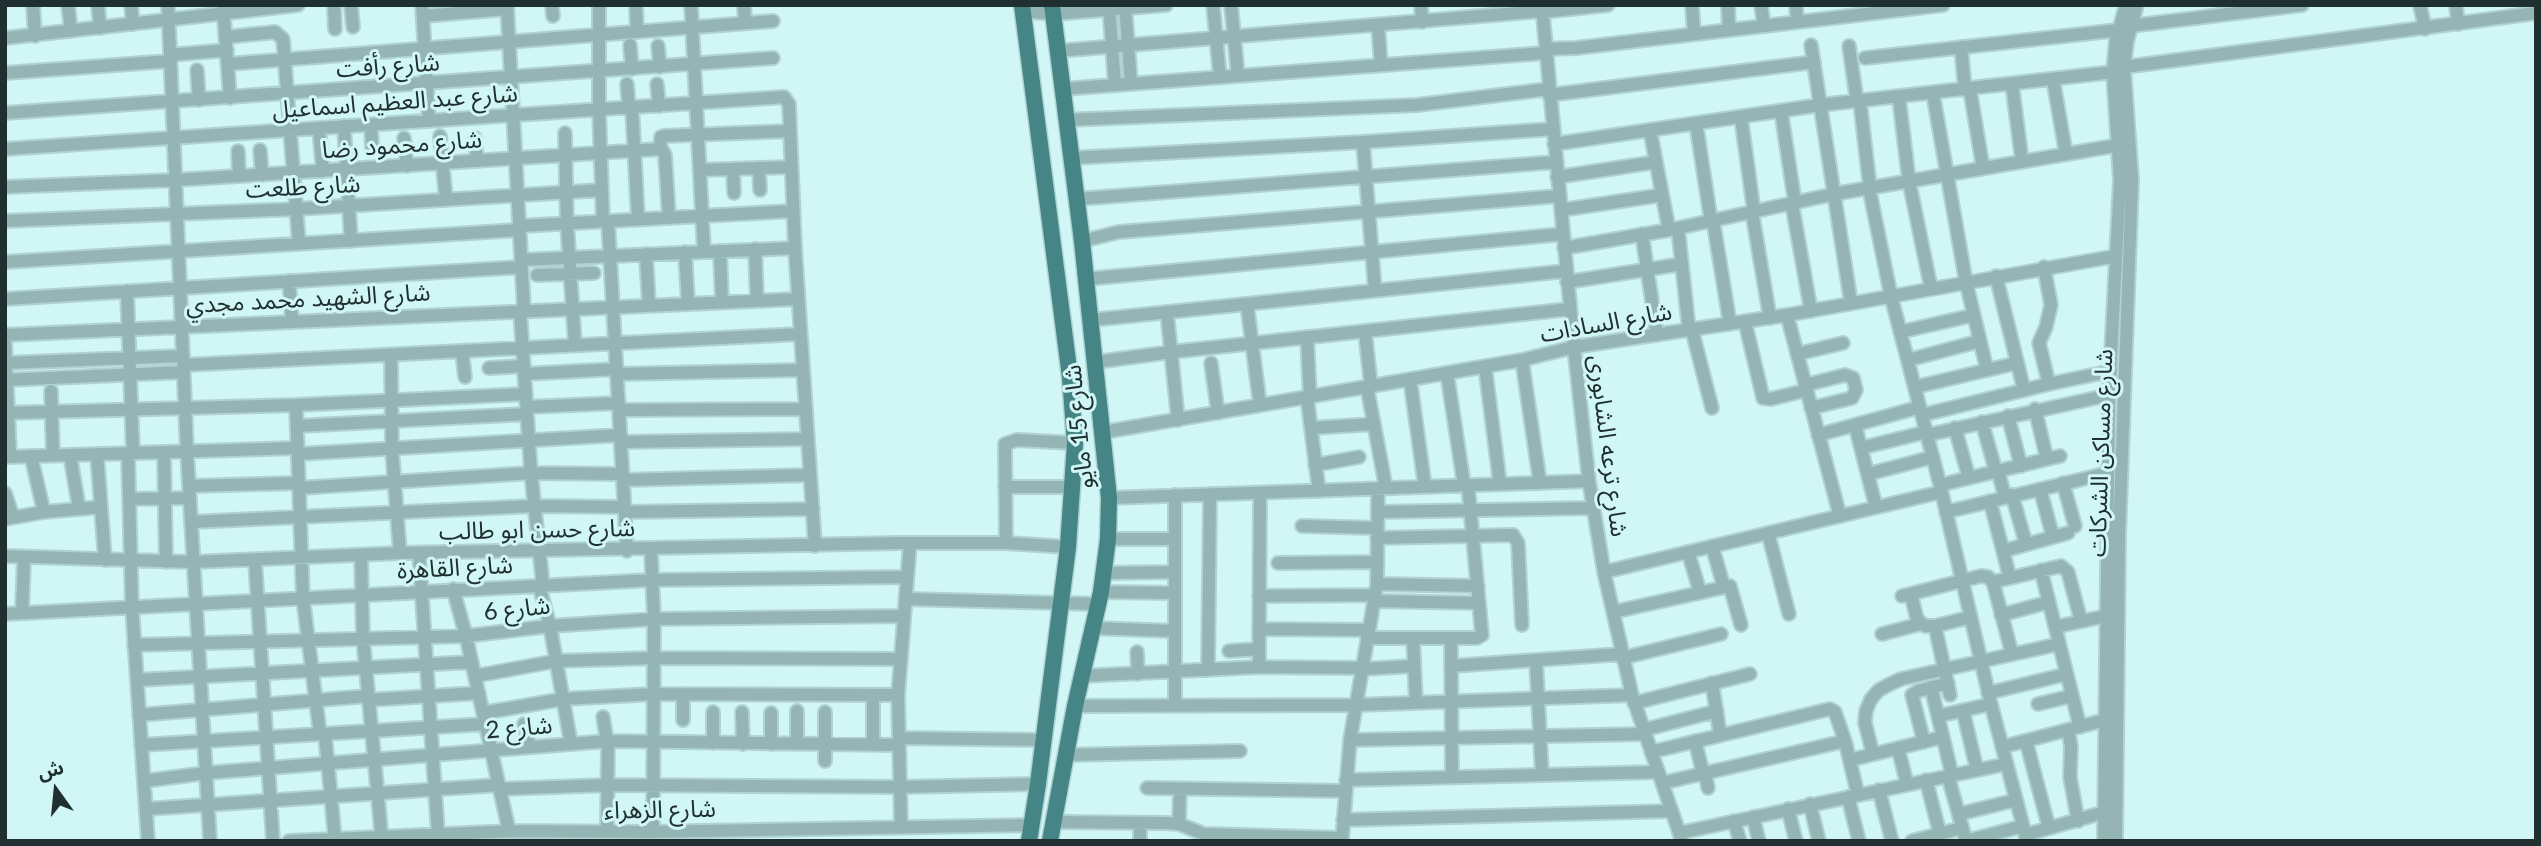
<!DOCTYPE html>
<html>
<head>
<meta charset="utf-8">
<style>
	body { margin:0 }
	#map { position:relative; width:2541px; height:846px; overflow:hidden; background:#d0f6f6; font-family:Lato,"Noto Sans Arabic",sans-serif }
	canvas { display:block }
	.frame { position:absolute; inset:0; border:7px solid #202f2f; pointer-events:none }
	.north { position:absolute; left:21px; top:755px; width:70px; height:70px; -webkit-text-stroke:5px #d0f6f6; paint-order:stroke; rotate:345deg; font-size:19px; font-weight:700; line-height:28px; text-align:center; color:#202f2f }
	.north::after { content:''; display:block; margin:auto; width:24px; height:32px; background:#202f2f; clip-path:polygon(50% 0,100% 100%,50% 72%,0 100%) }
</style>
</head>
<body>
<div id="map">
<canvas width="2541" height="846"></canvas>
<div class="frame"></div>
<div class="north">ش</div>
</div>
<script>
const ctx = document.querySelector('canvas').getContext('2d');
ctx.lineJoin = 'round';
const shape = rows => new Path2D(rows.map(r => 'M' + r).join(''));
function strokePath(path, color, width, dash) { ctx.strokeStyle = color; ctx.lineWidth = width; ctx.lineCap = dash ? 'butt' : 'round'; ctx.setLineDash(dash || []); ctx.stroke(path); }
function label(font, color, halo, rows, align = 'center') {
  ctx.font = font + ' Lato,"Noto Sans Arabic",sans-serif'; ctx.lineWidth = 6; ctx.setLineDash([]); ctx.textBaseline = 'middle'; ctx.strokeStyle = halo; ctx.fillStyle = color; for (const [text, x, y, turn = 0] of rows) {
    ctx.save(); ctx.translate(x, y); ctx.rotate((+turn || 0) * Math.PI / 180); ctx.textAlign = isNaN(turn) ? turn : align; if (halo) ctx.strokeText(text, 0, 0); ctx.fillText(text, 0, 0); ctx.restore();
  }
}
const minor = shape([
	[33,5,35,36],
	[68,5,71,31],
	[98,5,100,28],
	[131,5,133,24],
	[168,5,187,451,210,841],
	[223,5,230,98],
	[334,5,335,29],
	[351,5,353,27],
	[422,5,429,121],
	[507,5,524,310],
	[552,5,553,16],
	[599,5,599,110,603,221],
	[636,5,637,32],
	[691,5,704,252],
	[744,5,745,23],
	[1109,5,1115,85],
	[1125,5,1131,84],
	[1213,5,1220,77],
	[1231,5,1238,76],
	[1421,5,1422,22],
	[1542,5,1574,347,1589,481,1604,572,1632,695,1682,841],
	[1692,5,1694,33],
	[1728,5,1729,29],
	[1761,5,1764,26],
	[1796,5,1797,22],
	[2420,5,2425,29],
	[2456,5,2458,24],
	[1023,11,1053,14,1166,5],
	[1542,12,1608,5],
	[423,16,507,9],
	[1378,25,1381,65],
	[2130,26,2302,5],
	[226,37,275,32,283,39,299,244],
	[5,38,298,5],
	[630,45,632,69],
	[1811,45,1851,303],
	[658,46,660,67],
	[1849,46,1857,102],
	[1961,47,1965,90],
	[1545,49,1576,48,1943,5],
	[1057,51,1542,11],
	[170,55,227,50],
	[1865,58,2119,30],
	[228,64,773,21],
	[2124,67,2536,13],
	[197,70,199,100],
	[5,73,171,61],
	[2053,79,2066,154],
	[627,84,629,108],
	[657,84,659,106],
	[2012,84,2022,161],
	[1062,89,1545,53],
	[1970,90,1983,168],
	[1933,94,1966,282,1987,370],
	[1549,95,1814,62],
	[1899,98,1909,181,1931,288],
	[1860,102,1870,188],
	[632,107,638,219],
	[1781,111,1795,203],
	[5,113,773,58],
	[1741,117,1754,212],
	[1066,120,1417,105,1549,89],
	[1696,123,1711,221],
	[371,125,372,147],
	[344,126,351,241],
	[319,128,323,171],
	[1650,130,1669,230],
	[565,133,567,223,575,345],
	[440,136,446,200],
	[404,138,407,166],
	[475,138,477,161],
	[1363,142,1375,290],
	[1554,144,1820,105,2113,72],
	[661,148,665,155,669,217],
	[5,149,784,97,789,104,795,248,815,546],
	[260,150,262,175],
	[238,151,239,176],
	[1071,158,1363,142,1553,129],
	[759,168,760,190],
	[733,169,734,193],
	[700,170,791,167],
	[1557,177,1656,162],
	[5,187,176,180,660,149,661,137,664,136,790,131],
	[1869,188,1891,296,1940,485,1991,704,2027,841],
	[1077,199,1556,162],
	[1792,204,1811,311],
	[1561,210,1662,195],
	[1752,212,1770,318],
	[1713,220,1730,324],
	[5,221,296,209,602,190],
	[608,221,627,551],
	[519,226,793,211],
	[1678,228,1689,330],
	[1642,234,1657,335],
	[1082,241,1119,232,1559,196],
	[1564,248,1669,230,1834,194,2119,145],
	[755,249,757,300],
	[720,251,722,302],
	[685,252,688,303],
	[646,254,649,305],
	[521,260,795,248],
	[5,262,519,230],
	[2044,267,2051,305,2046,327,2039,343,2049,384],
	[537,275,594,273],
	[1996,276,2024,390],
	[1086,279,1563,234],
	[289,281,292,321],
	[1567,282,1682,264],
	[127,291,133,453],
	[5,299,521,267],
	[1247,304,1260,405],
	[520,310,531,473,543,585],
	[1167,312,1178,420],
	[1787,315,1840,516],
	[1091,320,1566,271],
	[1745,322,1763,398,1771,399,1807,390],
	[1692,330,1712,408],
	[1365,331,1371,386],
	[1900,332,1974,315],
	[5,335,798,299],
	[1307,337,1310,397],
	[5,342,10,457],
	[462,351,465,377],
	[1797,354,1843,343],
	[391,355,392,450,400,553],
	[1522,360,1540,483],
	[1908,360,1980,341],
	[1096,362,1171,352,1570,309],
	[5,363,183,356],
	[1211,363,1218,413],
	[184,365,800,334],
	[1485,366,1500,484],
	[489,368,524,366],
	[1447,373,1464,485],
	[524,374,617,369],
	[617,374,803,370],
	[1410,379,1425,487],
	[5,380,184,372],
	[1805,385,1845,375,1853,378,1856,390,1852,398,1811,408],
	[1367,387,1386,488],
	[1915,387,2017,363],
	[51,391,53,455],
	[1307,397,1319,491],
	[296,405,303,598,320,734],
	[527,407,619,403],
	[2035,409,2047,459],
	[619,410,805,409],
	[5,413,296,405,526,394],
	[1922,415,2049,384,2111,371],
	[2008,416,2021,466],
	[1982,422,1996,472],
	[1855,425,1876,507],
	[297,426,527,414],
	[1311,428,1374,424],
	[1955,428,1969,478],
	[1104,432,1522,360,1574,347,1787,315,2116,256],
	[1818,435,1920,407],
	[1927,435,2109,395],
	[621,442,807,439],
	[1861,448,1926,432],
	[164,452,166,562],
	[128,453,132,607,148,841],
	[97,454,105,560],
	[298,454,621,435],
	[70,455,79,508],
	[31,456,44,512],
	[5,457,297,448],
	[1315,465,1359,457],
	[1998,471,2005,497],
	[1868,474,1933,457],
	[623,480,810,475],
	[2063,483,2075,526],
	[1940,485,2060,456],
	[189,486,299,483],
	[1005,487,1074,487],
	[299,488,531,473,623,474],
	[2040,489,2053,537],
	[5,493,13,517],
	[2012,495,2026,544],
	[1109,498,1589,481],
	[129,499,190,498],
	[1990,501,2010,578],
	[625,512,813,509],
	[1378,512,1593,508],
	[1946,512,2108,473],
	[5,519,44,512,101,507],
	[191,522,534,506,625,507],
	[1302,526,1377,528],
	[1768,533,1789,614],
	[1377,538,1513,535,1518,543,1522,625],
	[1108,539,1175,539],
	[1006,543,1005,444,1017,440,1075,443],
	[1712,546,1724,587],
	[651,550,654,619,653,832],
	[2003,551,2068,533],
	[1688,552,1700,592],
	[419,553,438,834],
	[361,555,363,638,382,841],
	[5,556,193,562,400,553,899,543,1006,543,1068,547],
	[255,560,273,841],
	[1278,563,1377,562],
	[2041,570,2080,727],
	[1604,572,1941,492],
	[1104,573,1175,572],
	[1993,582,2061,566,2068,572,2081,621],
	[1993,582,2012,654],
	[1377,584,1478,586],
	[539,585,550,626,571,744],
	[453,589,466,636,509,831],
	[1101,592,1175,593],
	[1911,594,1917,619,1925,626,1935,626,1971,617],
	[1259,596,1375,595],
	[1902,596,1981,576,1988,577,1993,582],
	[906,599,1097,604],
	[1374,601,1479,603],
	[1613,612,1730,586,1741,625],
	[22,613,24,557],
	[5,614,652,580,907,577],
	[2001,615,2049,602],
	[1935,626,1950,695],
	[2055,627,2106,616],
	[1091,628,1175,631],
	[1259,629,1368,630],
	[1882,634,1920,624],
	[1367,638,1477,638,1482,635,1468,485],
	[1413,638,1416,703],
	[1451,638,1452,777],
	[134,645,466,636,550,626,654,619,904,616],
	[1229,651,1259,649],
	[1137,652,1138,674],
	[1622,658,1721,634],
	[1536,660,1542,775],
	[1451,666,1622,654],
	[1259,667,1260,493],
	[1362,669,1414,666],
	[1208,670,1210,494],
	[475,676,556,661,654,658,901,659],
	[1081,676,1259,667,1362,668],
	[137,680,472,662],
	[1712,683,1720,734],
	[1931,687,1952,775],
	[1988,693,2067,674],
	[683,694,683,720],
	[873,695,873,745],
	[368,700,479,693],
	[1634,703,1750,674],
	[2038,704,2072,696],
	[1175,705,1175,495],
	[1075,706,1356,705,1632,695],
	[1963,711,1977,770],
	[713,712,713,743],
	[742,712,743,744],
	[825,712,825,761],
	[483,713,563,699,653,694,898,695],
	[771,713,771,744],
	[139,715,368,696],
	[1938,716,1991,704],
	[603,717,607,741],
	[524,724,530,747],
	[1643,730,1717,711],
	[2068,730,2071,746,2070,777,2078,821],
	[325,734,335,839],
	[899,738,1044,740],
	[1350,740,1645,734],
	[1695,741,1703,773],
	[2026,741,2049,828],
	[1924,742,1912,695,1918,691,1948,683],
	[797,744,797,711],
	[141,745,485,724],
	[2002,747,2105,720],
	[1898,748,1907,784],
	[1651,752,1830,709,1835,712,1845,741,1858,795],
	[1873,754,1865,723,1866,711,1871,699,1879,690,1890,684,1901,679,2059,644],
	[1065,755,1240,751],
	[1850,760,1943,737],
	[1705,773,1708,788],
	[1948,776,1966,841],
	[1346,780,1658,772],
	[1926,780,1940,834],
	[144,781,206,773,608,741,899,745],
	[1662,783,1845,741],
	[1147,788,1345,791],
	[500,789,608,785,900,787,1038,784],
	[1879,790,1892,841],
	[1848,797,1859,841],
	[1810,804,1819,841],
	[146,809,499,785],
	[1788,809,1796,841],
	[1959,814,2016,800],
	[1753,817,1759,841],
	[1343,820,1671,811],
	[1734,821,1740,841],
	[1054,822,1166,823,1179,824,1204,834,1342,838],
	[1179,824,1180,789],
	[901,826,898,695,910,543],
	[607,832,608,741],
	[1679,833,2006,764],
	[2025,835,2105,812],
	[289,841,513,831,650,832,1032,825],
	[1140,841,1140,824],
	[1342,841,1350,740,1377,584,1378,488],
	[1912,841,1962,828],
	[1966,841,2023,826],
	[2104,841,2109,395,2120,181,2113,72,2116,40,2126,5],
	[2116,841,2119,535,2132,180,2124,67,2127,42,2137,5]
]);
const major = shape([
	[1022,5,1070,377,1075,443,1068,547,1038,784,1029,841],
	[1050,841,1075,706,1101,592,1108,539,1109,498,1082,241,1052,5]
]);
const streetNames = [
	["شارع رأفت",388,66,-4],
	["شارع عبد العظيم اسماعيل",395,102,-4],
	["شارع محمود رضا",402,145,-4],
	["شارع طلعت",303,187,-3],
	["شارع الشهيد محمد مجدي",308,299,-3],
	["شارع السادات",1606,323,-10],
	["شارع 15 مايو",1079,427,-96],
	["شارع ترعه الشابورى",1608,446,83],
	["شارع مساكن الشركات",2101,453,-88],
	["شارع حسن ابو طالب",537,530,-1],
	["شارع القاهرة",455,568,-3],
	["شارع 6",517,609,-6],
	["شارع 2",519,728,-5],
	["شارع الزهراء",660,810,-1]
];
strokePath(minor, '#b0d2d2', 16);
strokePath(major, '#b0d2d2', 19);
strokePath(minor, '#95b5b5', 12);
strokePath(major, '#468586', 16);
label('24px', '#202f2f', '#d0f6f6', streetNames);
</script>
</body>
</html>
